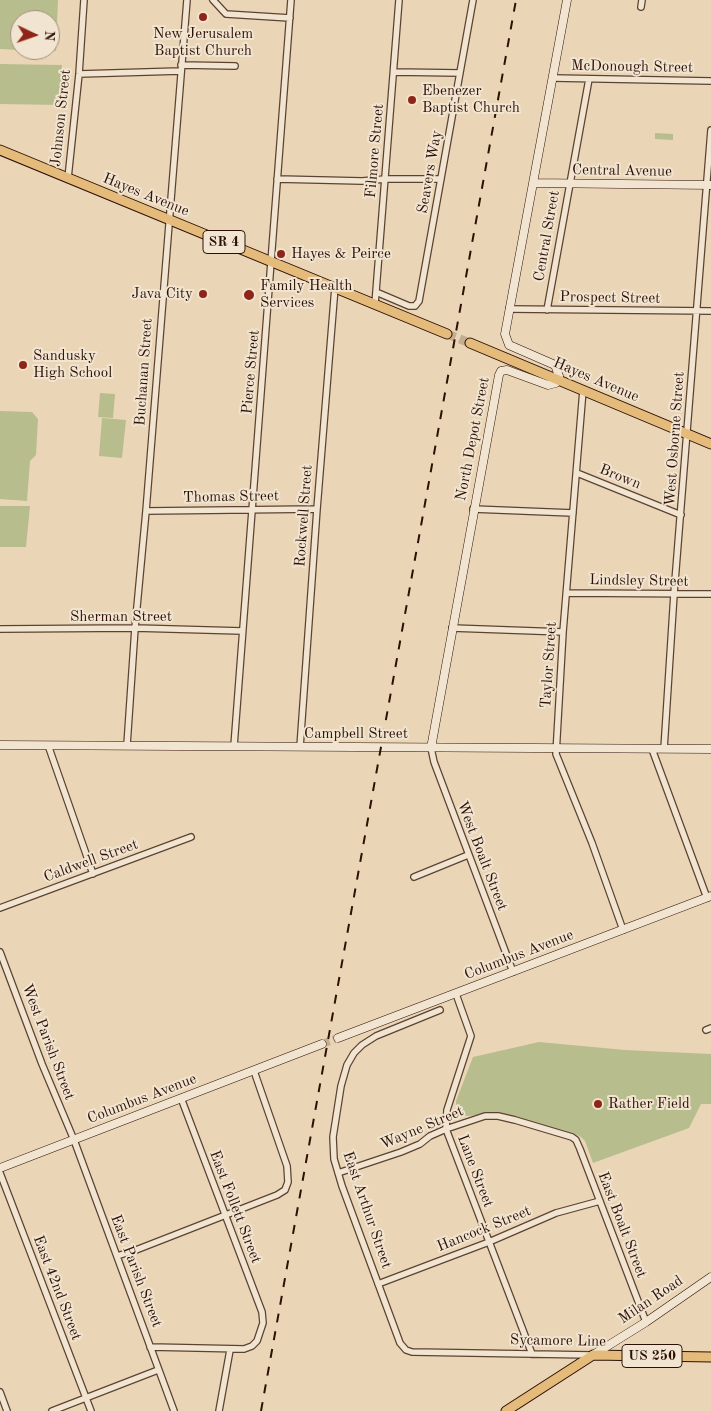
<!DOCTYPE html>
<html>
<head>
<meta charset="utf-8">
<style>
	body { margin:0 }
	#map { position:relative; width:711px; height:1411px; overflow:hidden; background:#ead6b6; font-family:"Old Standard TT",serif }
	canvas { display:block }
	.north { position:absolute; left:10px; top:10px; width:50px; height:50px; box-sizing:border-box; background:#f1e4d0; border:1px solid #a28f7f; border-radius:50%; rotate:93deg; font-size:14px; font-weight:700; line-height:20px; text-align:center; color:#2c1006 }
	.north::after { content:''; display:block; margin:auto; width:18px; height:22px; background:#8f2418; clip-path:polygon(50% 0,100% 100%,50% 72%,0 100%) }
</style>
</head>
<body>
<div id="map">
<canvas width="711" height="1411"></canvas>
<div class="north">N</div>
</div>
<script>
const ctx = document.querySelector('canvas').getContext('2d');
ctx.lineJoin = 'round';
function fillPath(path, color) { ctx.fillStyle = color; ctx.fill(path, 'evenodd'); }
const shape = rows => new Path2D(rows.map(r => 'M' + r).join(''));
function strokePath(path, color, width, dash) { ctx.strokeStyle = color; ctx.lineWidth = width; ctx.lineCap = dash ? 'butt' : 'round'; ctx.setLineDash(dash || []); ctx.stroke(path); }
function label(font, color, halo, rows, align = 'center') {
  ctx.font = font + ' "Old Standard TT",serif'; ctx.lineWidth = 4; ctx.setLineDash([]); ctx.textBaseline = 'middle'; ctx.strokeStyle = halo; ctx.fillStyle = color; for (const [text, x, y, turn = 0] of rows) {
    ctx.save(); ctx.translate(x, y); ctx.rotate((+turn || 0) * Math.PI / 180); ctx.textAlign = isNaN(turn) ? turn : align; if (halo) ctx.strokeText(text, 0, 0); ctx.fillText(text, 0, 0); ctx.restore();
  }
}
const green = shape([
	[0,0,58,0,56,51,35,50,50,50,50,20,20,20,20,50,0,49],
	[0,64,62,65,61,105,0,104],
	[655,133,673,134,673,140,655,139],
	[100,393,115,394,113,418,98,417],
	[0,411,32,412,38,419,36,455,30,461,27,501,0,499],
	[102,418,126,420,122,458,99,456],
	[0,506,30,506,26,547,0,547],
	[539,1042,625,1050,711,1054,711,1104,701,1104,689,1128,593,1163,585,1141,581,1137,575,1134,497,1113,468,1116,459,1114,456,1110,456,1101,473,1057]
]);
const secondaryTunnel = shape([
	[322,1044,338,1038]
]);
const primaryTunnel = shape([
	[447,334,470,343]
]);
const street = shape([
	[213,0,226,14,290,18],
	[641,7,642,0],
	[181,65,235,66],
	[394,72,460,73],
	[79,74,180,71],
	[553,78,711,81],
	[68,178,79,74,84,0],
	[277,179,362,181,385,179,441,179],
	[376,292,409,306,415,306,419,301,473,0],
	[375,304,399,0],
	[509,309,711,311],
	[547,310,589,79],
	[583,390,563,632,556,754,592,843,623,930],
	[577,473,681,515],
	[473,509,573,513],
	[146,511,317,509],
	[567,593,711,594],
	[452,628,563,632],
	[0,629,135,628,242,631],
	[48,745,93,874],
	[127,745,135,628,146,511,187,0],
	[234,746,291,0],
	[300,747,317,509,335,287],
	[431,748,434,762,513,972],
	[652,749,707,898],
	[664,749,674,594,711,130],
	[414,877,468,855],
	[0,908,191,837],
	[0,952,42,1064,74,1140,174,1411],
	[456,994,471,1036,447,1110,446,1129,532,1354],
	[440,1010,376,1036,362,1045,354,1053,347,1065,341,1086,333,1137,334,1159,342,1186,400,1343,406,1350,412,1352,592,1355],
	[706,1030,711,1028],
	[0,1173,91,1411],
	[338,1173,401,1152,420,1144,430,1136,446,1129,485,1116,498,1116,515,1120,572,1137,576,1140,580,1149,646,1322],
	[117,1256,136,1250,277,1195,285,1190,288,1182,287,1166,254,1071],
	[378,1284,489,1242,556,1213,600,1201],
	[150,1347,244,1349,252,1346,257,1341,263,1323,262,1312,181,1098],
	[0,1392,7,1411],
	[52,1411,158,1370],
	[219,1411,230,1350]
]);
const secondary = shape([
	[533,183,711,185],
	[0,745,711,749],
	[431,748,499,375,501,371,507,370,548,385,556,383,559,376,555,365,509,345,505,334,567,0],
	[338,1038,711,896],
	[0,1168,322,1044],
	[593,1355,646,1322,711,1277]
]);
const primary = shape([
	[0,150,447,334],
	[470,343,711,444],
	[506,1411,593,1355,711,1357]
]);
const rail = shape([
	[261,1411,516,0]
]);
const markers = [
	[203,17,5,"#8f2418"],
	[412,100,5,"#8f2418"],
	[281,254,5,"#8f2418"],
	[203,294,5,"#8f2418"],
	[249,295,6,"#8f2418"],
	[23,365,5,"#8f2418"],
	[598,1104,5,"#8f2418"]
];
const shields = [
	[224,242,42],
	[652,1356,60]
];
const shieldNames = [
	["SR 4",224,242],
	["US 250",652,1356]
];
const poiNames = [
	["New Jerusalem",203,34,"center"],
	["Baptist Church",203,51,"center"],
	["Ebenezer",422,91],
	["Baptist Church",422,108],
	["Hayes & Peirce",291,254],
	["Family Health",260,286],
	["Services",260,303],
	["Java City",193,294,"right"],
	["Sandusky",33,356],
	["High School",33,373],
	["Rather Field",608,1104]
];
const streetNames = [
	["McDonough Street",632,67,1],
	["Johnson Street",61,118,-84],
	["Filmore Street",375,151,-85],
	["Central Avenue",622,171,1],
	["Seavers Way",430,172,-80],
	["Hayes Avenue",146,195,22],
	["Central Street",547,236,-80],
	["Prospect Street",610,298,1],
	["Buchanan Street",144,372,-86],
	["Pierce Street",251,372,-85],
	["Hayes Avenue",596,380,23],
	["North Depot Street",473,439,-79],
	["West Osborne Street",675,439,-86],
	["Brown",620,477,22],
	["Thomas Street",231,497,-1],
	["Rockwell Street",304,516,-86],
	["Lindsley Street",639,581,1],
	["Sherman Street",121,617],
	["Taylor Street",549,665,-86],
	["Campbell Street",356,734],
	["West Boalt Street",482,856,69],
	["Caldwell Street",91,861,-20],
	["Columbus Avenue",519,955,-21],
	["West Parish Street",48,1042,69],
	["Columbus Avenue",142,1099,-21],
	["Wayne Street",422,1128,-23],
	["Lane Street",475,1171,69],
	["East Follett Street",235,1207,69],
	["East Arthur Street",367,1210,71],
	["East Boalt Street",622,1225,69],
	["Hancock Street",484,1229,-22],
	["East Parish Street",136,1271,69],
	["East 42nd Street",57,1288,69],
	["Milan Road",651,1300,-34],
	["Sycamore Line",558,1341,1]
];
fillPath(green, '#b8bd8d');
strokePath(secondaryTunnel, '#c4ae93', 8, [8, 4]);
strokePath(primaryTunnel, '#c4ae93', 9, [9, 4.5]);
strokePath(street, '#5c4232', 8);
strokePath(secondary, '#2c1006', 9);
strokePath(primary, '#2c1006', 11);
strokePath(street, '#f1e4d0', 5.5);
strokePath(secondary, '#f1e4d0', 8);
strokePath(primary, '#e5bb7b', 9);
strokePath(rail, '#2c1006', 2, [9, 9]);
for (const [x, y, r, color] of markers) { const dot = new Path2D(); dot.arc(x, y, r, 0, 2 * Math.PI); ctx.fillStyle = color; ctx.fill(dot); strokePath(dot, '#f1e4d0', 2); }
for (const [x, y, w] of shields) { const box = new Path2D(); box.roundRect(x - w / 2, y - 11.5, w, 23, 4); ctx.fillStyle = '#f1e4d0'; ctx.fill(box); strokePath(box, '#2c1006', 1); }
label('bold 14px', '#2c1006', null, shieldNames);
label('15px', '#2c1006', '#f1e4d0', poiNames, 'left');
label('15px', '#2c1006', '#f1e4d0', streetNames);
</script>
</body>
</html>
